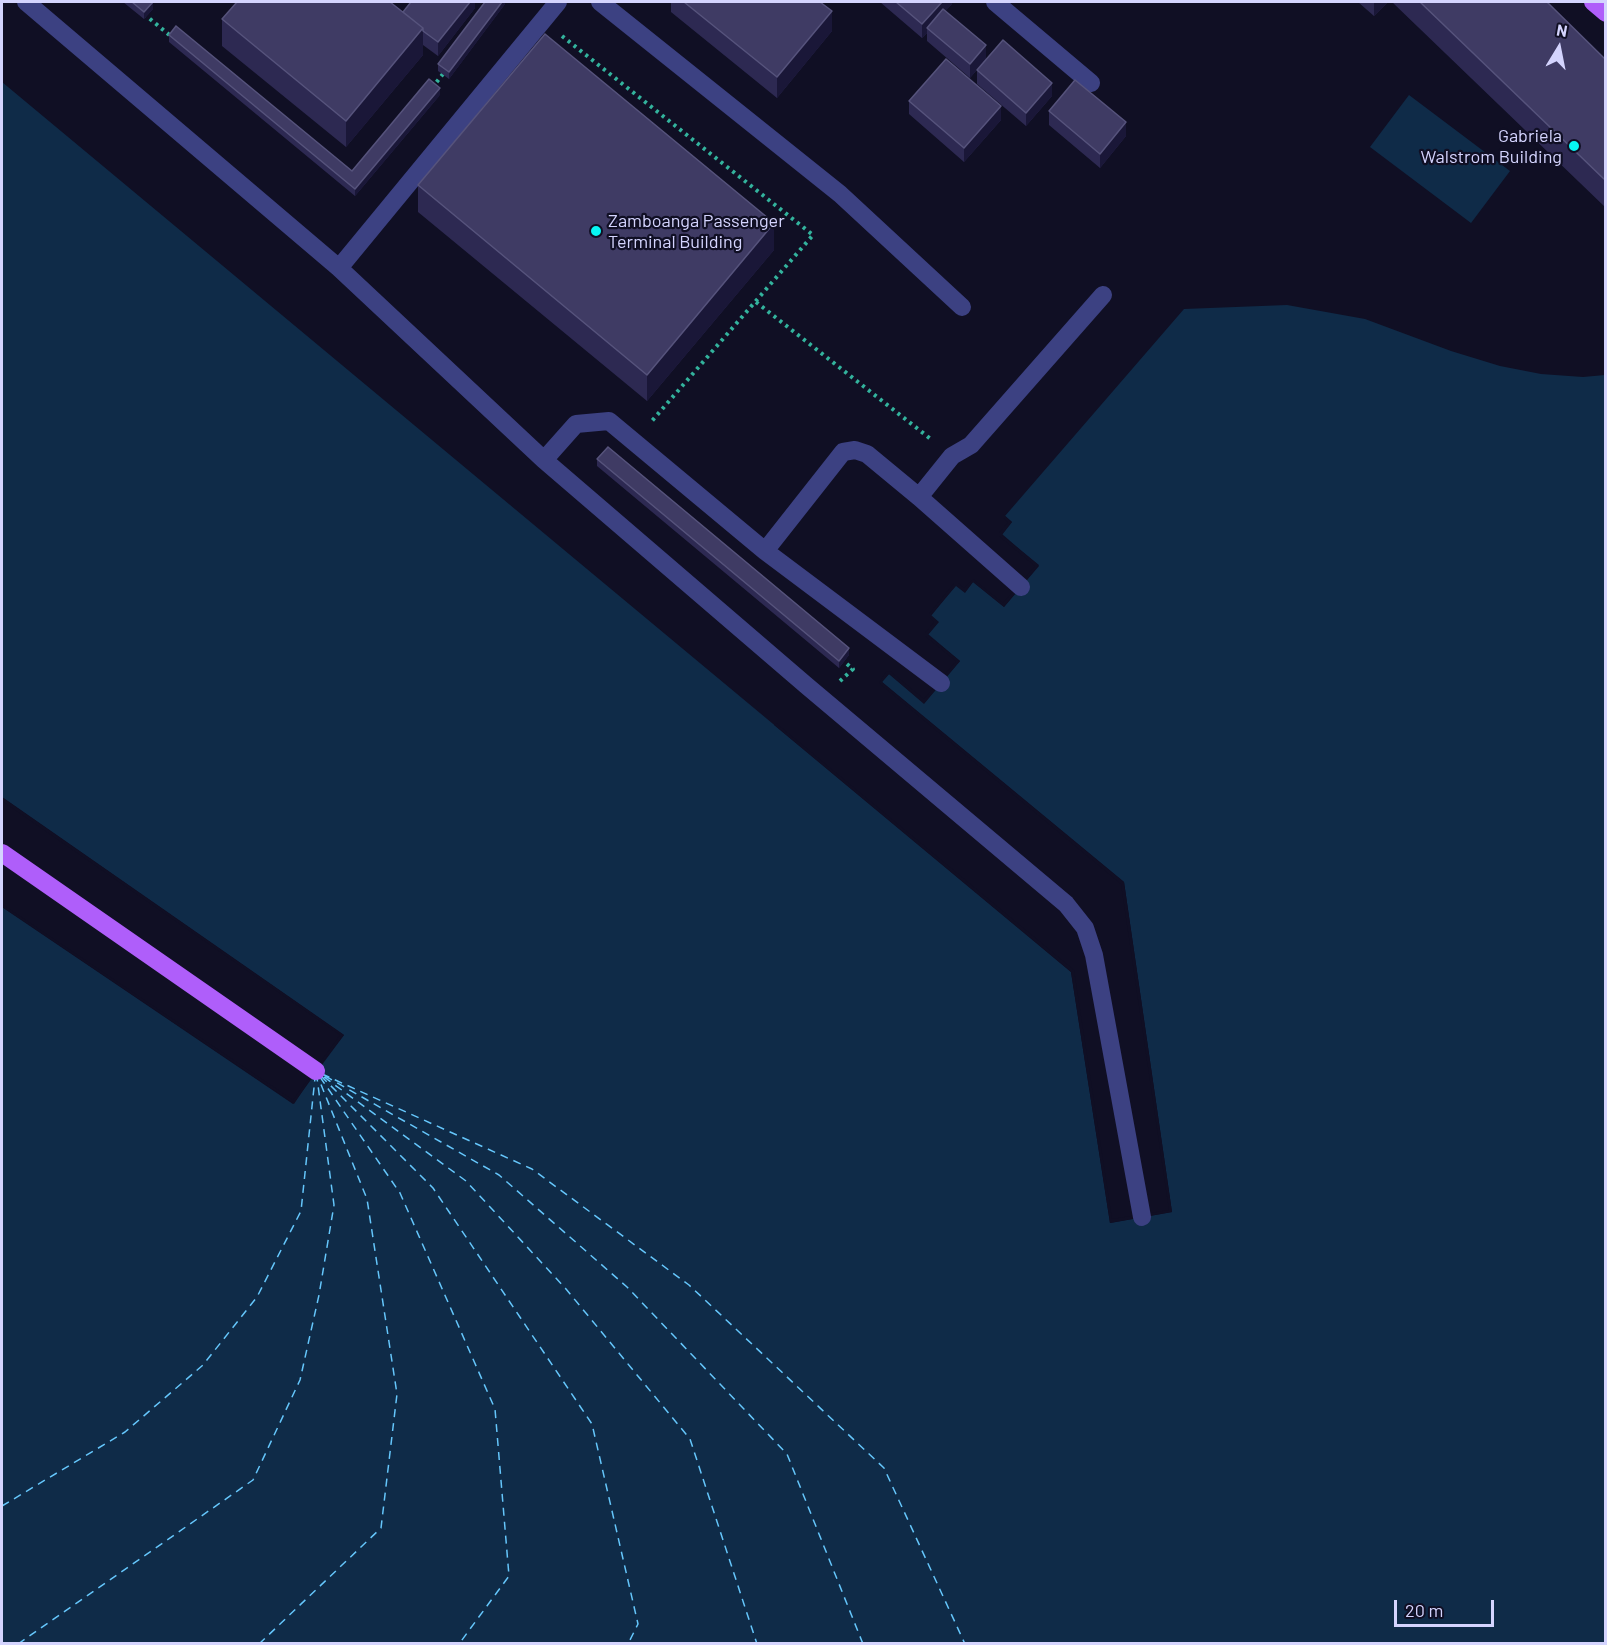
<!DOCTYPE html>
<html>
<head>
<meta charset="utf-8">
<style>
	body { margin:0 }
	#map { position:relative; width:1607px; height:1645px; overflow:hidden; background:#100f24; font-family:Barlow,sans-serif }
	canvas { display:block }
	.frame { position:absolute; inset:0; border:3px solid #d4d4fe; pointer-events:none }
	.north { position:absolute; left:1529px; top:18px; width:60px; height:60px; -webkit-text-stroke:4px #100f24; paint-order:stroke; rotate:10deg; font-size:16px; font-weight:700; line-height:24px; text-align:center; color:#d4d4fe }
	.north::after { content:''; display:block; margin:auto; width:21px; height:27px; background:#d4d4fe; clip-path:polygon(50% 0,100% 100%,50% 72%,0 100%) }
	.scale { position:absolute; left:1394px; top:1600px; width:100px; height:27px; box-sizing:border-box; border:3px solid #d4d4fe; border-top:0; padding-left:8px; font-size:18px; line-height:21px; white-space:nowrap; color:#d4d4fe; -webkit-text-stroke:4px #100f24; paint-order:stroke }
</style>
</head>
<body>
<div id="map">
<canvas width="1607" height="1645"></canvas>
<div class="frame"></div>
<div class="north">N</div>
<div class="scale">20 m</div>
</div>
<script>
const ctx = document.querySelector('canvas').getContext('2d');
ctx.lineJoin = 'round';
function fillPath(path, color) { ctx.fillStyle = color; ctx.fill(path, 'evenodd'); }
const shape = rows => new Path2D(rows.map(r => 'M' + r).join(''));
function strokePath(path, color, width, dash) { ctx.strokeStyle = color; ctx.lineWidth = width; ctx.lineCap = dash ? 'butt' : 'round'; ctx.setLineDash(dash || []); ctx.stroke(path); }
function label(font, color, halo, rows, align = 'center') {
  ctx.font = font + ' Barlow,sans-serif'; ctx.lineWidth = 4.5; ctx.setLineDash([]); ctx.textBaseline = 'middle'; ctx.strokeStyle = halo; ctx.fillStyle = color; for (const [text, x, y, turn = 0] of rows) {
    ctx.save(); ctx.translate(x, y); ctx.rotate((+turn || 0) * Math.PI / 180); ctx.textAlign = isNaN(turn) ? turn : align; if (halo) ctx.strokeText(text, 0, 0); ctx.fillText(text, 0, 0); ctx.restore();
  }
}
const water = shape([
	[2,82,1071,972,1110,1223,1172,1212,1124,882,882,682,889,674,924,703,960,661,928,634,938,622,931,616,956,585,965,592,973,582,1004,607,1039,566,1002,534,1012,522,1005,516,1184,309,1287,305,1365,319,1451,351,1500,366,1541,374,1583,377,1605,375,1605,1643,2,1643,2,907,293,1104,344,1035,2,797],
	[1409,95,1510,171,1471,223,1370,147]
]);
const pier = shape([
	[1003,514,1012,522,1002,535,1039,565,1004,607,973,582,965,593,956,586,931,615,939,622,928,635,960,661,924,704,889,674,882,682,1124,882,1172,1212,1110,1223,1071,972,774,725,776,723,1074,970,1112,1219,1169,1210,1121,884,879,683,886,672,890,671,924,699,956,661,925,636,925,633,934,622,929,617,929,614,954,583,958,583,964,588,973,579,1003,603,1035,566,999,536,999,533,1008,522,1003,518],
	[2,797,344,1035,316,1071,294,1104,2,907,2,904,293,1100,340,1035,2,801]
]);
const ferry = shape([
	[322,1074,532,1169,689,1285,884,1468,965,1644],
	[321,1076,433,1188,592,1424,638,1624,628,1644],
	[325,1076,499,1175,627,1287,787,1454,863,1644],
	[320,1077,400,1193,495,1409,509,1576,459,1644],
	[324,1077,466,1181,566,1289,690,1439,757,1644],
	[2,1506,125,1432,203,1365,257,1297,301,1211,315,1078],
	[18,1644,253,1480,300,1380,319,1295,334,1205,317,1078],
	[259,1644,381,1528,397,1394,367,1199,318,1077]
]);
const path = shape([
	[144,14,173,38],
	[562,36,813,235,651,422],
	[432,88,446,70],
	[756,302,932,440],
	[840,681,853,669,842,660]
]);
const minor = shape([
	[26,2,339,268,544,460,807,686,1066,904,1085,928,1094,955,1142,1217],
	[600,2,840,194,962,307],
	[995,2,1091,83],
	[339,268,558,2],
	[544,460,576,424,609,421,765,551,941,683],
	[919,497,952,456,971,445,1103,295],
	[765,551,843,452,855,450,867,454,919,497,1021,587]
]);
const major = shape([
	[1593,2,1606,13],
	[2,853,316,1071]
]);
const wall = shape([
	[123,2,152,2,153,9,144,19],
	[475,2,475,8,438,56,423,45,423,55,346,147,222,46,222,19,403,12],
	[505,2,505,4,449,79,438,71,438,64],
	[671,2,820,2,832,31,777,98,671,12],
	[880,2,952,2,952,4,945,11,986,59,970,78,927,41,927,33,922,38],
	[1358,2,1388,2,1374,16],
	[1392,2,1547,2,1605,59,1605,207],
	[169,35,352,171,440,95,355,196,169,42],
	[977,70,1052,96,1026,126,977,84],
	[909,101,1001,120,964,162,909,114],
	[1049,111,1126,136,1100,168,1049,125],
	[418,185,774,250,647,401,418,212],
	[597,459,849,655,839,668,597,466]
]);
const shadedWall = shape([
	[153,2,153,9,144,19,144,12],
	[470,2,475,2,475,8,438,56,438,42],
	[502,2,505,2,505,4,449,79,449,72],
	[942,2,952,2,952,4,929,30,927,28,927,33,922,38,922,24],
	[1374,2,1388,2,1374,16],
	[832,11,832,31,777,98,777,77],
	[423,28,423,55,346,147,346,121],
	[986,45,986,59,970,78,970,64],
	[1052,83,1052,96,1026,126,1026,113],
	[440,88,440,95,355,196,355,189],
	[1001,106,1001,120,964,162,964,148],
	[1126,122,1126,136,1100,168,1100,154],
	[774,223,774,250,647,401,647,375],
	[849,648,849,655,839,668,839,661]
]);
const building = shape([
	[132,2,153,2,144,12,132,2],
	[237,2,390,2,423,28,346,121,222,19,237,2],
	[411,2,470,2,438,42,423,31,423,28,403,12,411,2],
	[485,2,502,2,449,72,438,64,485,2],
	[684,2,820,2,832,11,777,77,684,2],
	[896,2,942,2,922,24,896,2],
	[1420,2,1547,2,1605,59,1605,180,1420,2],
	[943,9,986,45,970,64,927,28,943,9],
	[176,26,352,171,429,79,440,88,355,189,169,35,176,26],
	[545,34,774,223,647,375,418,185,545,34],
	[1003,40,1052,83,1026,113,977,70,1003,40],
	[946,59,1001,106,964,148,909,101,946,59],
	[1075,80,1126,122,1100,154,1049,111,1075,80],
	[608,447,849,648,839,661,597,459,608,447]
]);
const markers = [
	[1574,146,6,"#07f6f4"],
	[596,231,6,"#07f6f4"]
];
const poiNames = [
	["Gabriela",1562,136],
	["Walstrom Building",1562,157],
	["Zamboanga Passenger",608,221,"left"],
	["Terminal Building",608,242,"left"]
];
fillPath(water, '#0f2b48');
fillPath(pier, '#100f24');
strokePath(ferry, '#65c6fb', 1.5, [8, 6]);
strokePath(path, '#33b39d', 4, [3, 4.5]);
strokePath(minor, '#3c4182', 18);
strokePath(major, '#af5efa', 18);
fillPath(wall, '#2d2952');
fillPath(shadedWall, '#1a1738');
fillPath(building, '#3f3b64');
strokePath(building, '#56537c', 1.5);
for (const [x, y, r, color] of markers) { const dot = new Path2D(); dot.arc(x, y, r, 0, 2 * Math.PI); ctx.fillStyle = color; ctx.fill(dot); strokePath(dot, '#100f24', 2); }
label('18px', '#d4d4fe', '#100f24', poiNames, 'right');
</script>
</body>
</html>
